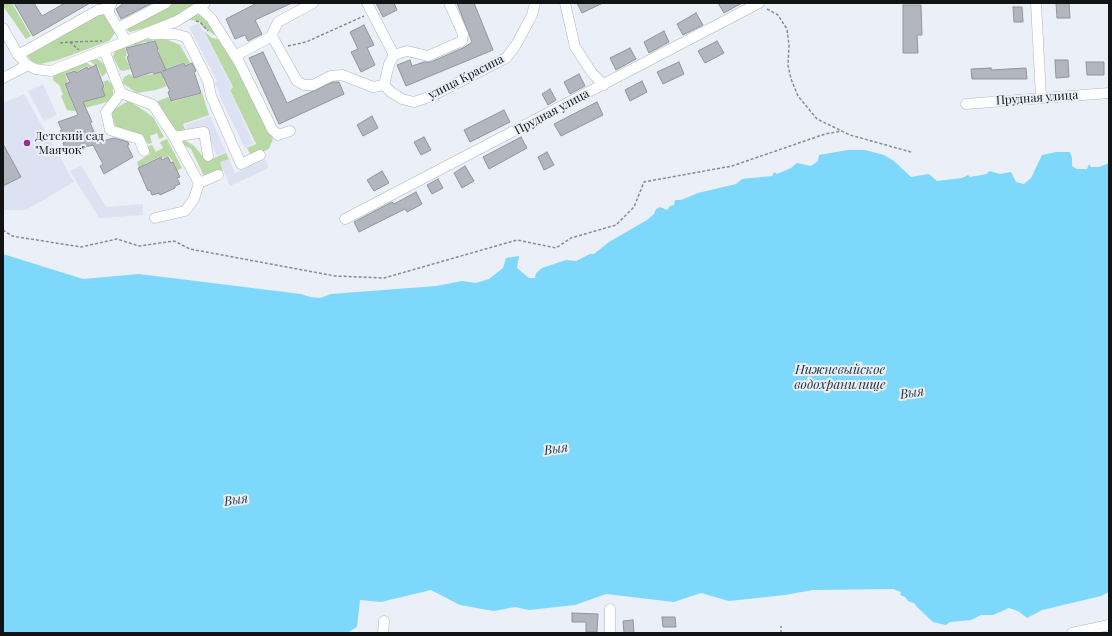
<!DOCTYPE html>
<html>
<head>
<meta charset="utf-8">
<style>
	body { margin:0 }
	#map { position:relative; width:1112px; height:636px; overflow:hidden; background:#ebeff7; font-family:"Playfair Display",serif }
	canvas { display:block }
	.frame { position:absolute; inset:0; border:4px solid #121315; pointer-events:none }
</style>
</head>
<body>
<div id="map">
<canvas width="1112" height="636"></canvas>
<div class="frame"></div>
</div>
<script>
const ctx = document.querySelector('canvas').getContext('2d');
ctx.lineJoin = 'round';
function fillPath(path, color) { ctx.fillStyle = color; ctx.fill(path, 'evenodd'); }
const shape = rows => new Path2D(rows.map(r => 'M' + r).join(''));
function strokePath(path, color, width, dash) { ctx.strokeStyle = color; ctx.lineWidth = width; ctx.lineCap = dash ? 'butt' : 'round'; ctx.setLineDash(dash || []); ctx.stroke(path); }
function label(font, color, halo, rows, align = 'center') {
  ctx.font = font + ' "Playfair Display",serif'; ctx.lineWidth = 4; ctx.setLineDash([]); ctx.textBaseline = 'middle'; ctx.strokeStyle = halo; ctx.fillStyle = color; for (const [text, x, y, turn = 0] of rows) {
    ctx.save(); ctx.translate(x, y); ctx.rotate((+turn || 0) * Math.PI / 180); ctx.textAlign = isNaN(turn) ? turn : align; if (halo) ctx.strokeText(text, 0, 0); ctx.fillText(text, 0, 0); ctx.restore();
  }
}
const built = shape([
	[199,23,232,87,229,89,254,144,245,148,219,95,220,93,214,83,217,81,189,27],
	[43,84,57,115,44,121,28,91],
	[24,94,74,182,26,210,3,210,3,103],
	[210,116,226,152,217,156,206,129,189,135,185,125],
	[229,159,235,173,265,159,269,168,230,186,220,162],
	[81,165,106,207,143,204,143,215,99,218,70,171]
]);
const green = shape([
	[3,3,12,3,31,36,26,39,3,6],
	[171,3,192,3,193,5,178,15,155,25,130,32,124,27],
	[200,12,220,36,214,35,203,27,199,21,188,20,187,18],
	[98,15,105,15,115,33,109,41,58,60,40,64,33,63,25,53],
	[204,31,212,38,222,40,273,139,269,149,251,156,247,148,256,144,230,90,233,87],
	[143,39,154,40,147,43,146,41,135,46,133,45,125,48,127,55,125,57,131,69,123,71,120,70,113,57,116,47],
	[160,39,168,40,180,45,190,63,186,65,184,62,164,70,155,40],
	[95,58,102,62,106,68,107,72,102,77,97,65,95,65,88,60],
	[85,62,92,66,89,68,87,66,76,72,74,70,65,74,68,82,64,84,68,93,71,93,70,96,73,105,105,96,102,88,105,87,103,82,108,80,113,86,113,96,112,100,100,104,73,111,67,110,61,96,63,95,60,86,53,80,53,74],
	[162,72,165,78,163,79,167,86,156,90,137,93,122,83,124,77,130,74,134,78],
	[202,93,209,115,183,124,187,134,170,128,156,102,168,97,172,102],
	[128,101,131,102,153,117,164,137,159,139,157,133,150,136,152,143,148,144,143,136,116,127,111,114,113,110],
	[167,139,182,168,175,172,173,168,176,166,169,156,163,158,161,156,144,164,141,174,137,162,150,154,147,147,152,145,156,152,163,148,160,142],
	[184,140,193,145,207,161,226,153,229,159,220,162,223,171,205,178,191,149,184,145,182,141]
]);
const water = shape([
	[848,150,865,150,884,155,894,161,911,177,929,174,937,181,962,178,968,175,970,177,987,174,989,171,1000,174,1011,172,1016,182,1024,184,1031,178,1042,155,1056,152,1070,152,1072,158,1072,166,1077,169,1087,169,1089,164,1091,167,1099,167,1109,163,1109,592,1101,596,1042,610,1027,618,1018,611,1009,608,993,615,981,615,971,620,950,622,946,625,933,622,917,607,914,603,908,601,905,597,900,595,901,592,893,589,813,590,785,595,729,601,701,593,674,602,606,594,575,605,529,610,515,607,494,611,460,605,431,590,381,602,360,600,357,627,347,633,3,633,3,254,83,279,139,274,301,294,310,297,320,298,331,294,436,286,462,281,476,283,489,279,503,268,506,258,519,256,517,268,529,278,535,278,536,273,542,268,566,260,576,261,590,254,594,254,609,242,647,220,654,214,656,209,660,207,667,210,670,206,674,205,675,200,681,200,698,193,736,184,742,179,772,176,774,172,777,174,791,168,797,163,811,166,818,161,819,155]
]);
const building = shape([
	[14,3,34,3,42,16,65,3,90,3,33,36,14,3],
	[124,3,152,3,121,19,116,9,124,3],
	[257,3,292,3,255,20,262,34,248,41,245,35,235,39,226,19,257,3],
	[376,3,394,3,397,10,383,17,376,3],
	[457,3,474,3,493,50,406,86,397,65,410,60,412,66,424,62,431,62,465,47,472,42,457,3],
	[577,3,603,3,582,13,577,3],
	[718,3,742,3,724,13,718,3],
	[1056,3,1069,3,1070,18,1057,18,1056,3],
	[903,5,921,5,922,35,917,35,918,53,903,53,903,5],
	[1013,7,1022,7,1023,22,1014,22,1013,7],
	[696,13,703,25,683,35,677,24,696,13],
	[364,25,374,45,367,48,375,65,361,72,351,52,358,49,350,32,364,25],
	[664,31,669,42,649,53,644,42,664,31],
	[155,41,158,49,157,50,166,70,163,71,184,63,185,66,192,63,196,71,194,72,201,93,171,101,168,92,170,91,161,72,154,74,153,72,134,78,127,57,129,56,126,48,155,41],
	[717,41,724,53,705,63,698,51,717,41],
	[630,48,636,59,616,70,610,58,630,48],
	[263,52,287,103,333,82,339,82,344,94,279,124,249,58,263,52],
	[1055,60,1068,60,1069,77,1056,78,1055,60],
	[679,62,684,74,663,84,657,72,679,62],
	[1086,62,1104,62,1104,75,1087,75,1086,62],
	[96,65,104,87,102,88,105,96,83,102,92,122,90,123,99,142,114,138,128,142,129,145,127,145,133,157,104,174,100,166,103,164,93,145,66,151,63,143,65,142,60,131,62,130,58,122,78,115,65,84,70,82,66,74,75,71,76,73,87,67,88,69,96,65],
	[991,68,991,70,1026,68,1027,79,972,79,971,69,991,68],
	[579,74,585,86,570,94,564,82,579,74],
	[642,81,647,92,630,101,625,90,642,81],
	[550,89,556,100,548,105,542,94,550,89],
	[597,102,603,115,561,136,554,124,597,102],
	[504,110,510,122,470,142,464,130,504,110],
	[372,116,378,128,363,136,357,125,372,116],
	[424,137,431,150,421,155,414,142,424,137],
	[521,137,527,148,489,169,483,157,521,137],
	[3,144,21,177,3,186,3,144],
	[547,152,554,165,544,170,538,157,547,152],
	[161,157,162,160,168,157,171,163,173,162,180,177,177,178,180,184,175,186,175,188,160,195,159,193,152,195,150,190,148,191,138,168,161,157],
	[465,166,474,181,462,188,454,173,465,166],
	[382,171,389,183,374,191,367,180,382,171],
	[438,179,443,188,432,194,427,185,438,179],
	[416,192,422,204,407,212,405,209,359,232,354,222,392,202,394,204,416,192],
	[572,613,598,614,597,632,586,632,586,622,572,622,572,613],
	[662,617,675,617,676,627,663,627,662,617],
	[633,620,634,633,624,633,623,621,633,620]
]);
const path = shape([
	[767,9,778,15,787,29,789,45,788,65,791,79,798,96,817,119,850,135,911,152],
	[196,21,200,22,208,31],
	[70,42,102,41],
	[60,43,70,42,79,50],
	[288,46,306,42,364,16],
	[3,230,12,236,81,247,117,239,139,246,174,241,190,249,335,276,384,278,517,240,556,248,571,238,616,225,634,207,644,182,732,166,825,134,842,131],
	[781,633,781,626]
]);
const minor = shape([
	[112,3,109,8,109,13,126,41],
	[367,3,394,55],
	[565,3,575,47,592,73,604,85],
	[1036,3,1041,97],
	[199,7,211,18,239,62,272,129,278,135,290,131],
	[3,28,18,55,23,60],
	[118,28,166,3],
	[151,34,175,34,186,37,208,81,211,96,241,164,260,155],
	[272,36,273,32,278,22,313,3],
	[104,50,121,93,153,105,174,137,199,183],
	[18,55,98,10,109,8],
	[235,56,272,36,297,81,304,85,313,85,331,76,342,75,373,87,384,85,391,92,402,99,414,102,432,96,506,58,516,45,532,15,535,3],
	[3,78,28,65,35,69,51,71,177,21,205,3],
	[384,85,389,64,394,55,407,51,428,56,462,41,463,34,449,3],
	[121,93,106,112,110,130,139,139,144,151],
	[966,104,1109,93],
	[174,137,204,132,208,156],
	[155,218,185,211,194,199,199,183,218,175],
	[345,219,759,3],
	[610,609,610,633],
	[383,633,384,621],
	[1072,633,1109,625]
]);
const markers = [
	[27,143,4,"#963094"]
];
const streetNames = [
	["улица Красина",466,77,-27],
	["Прудная улица",1037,98,-4],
	["Прудная улица",552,112,-28]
];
const poiNames = [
	["Детский сад",35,136],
	["\"Маячок\"",35,150]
];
const waterNames = [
	["Нижневыйское",840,370],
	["водохранилище",840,385],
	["Выя",912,393,-9],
	["Выя",556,449,-9],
	["Выя",236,500,-9]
];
fillPath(built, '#dce2f1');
fillPath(green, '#b8d8a5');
fillPath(water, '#7ed8fb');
fillPath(building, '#b3b6be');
strokePath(building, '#91949b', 1);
strokePath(minor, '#b1b4bc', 11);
strokePath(path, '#878a8f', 1.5, [3, 2]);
strokePath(minor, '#fff', 10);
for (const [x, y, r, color] of markers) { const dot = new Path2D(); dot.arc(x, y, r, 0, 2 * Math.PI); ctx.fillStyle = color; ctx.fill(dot); strokePath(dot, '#ebeff7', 1.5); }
label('12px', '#121315', '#ebeff7', streetNames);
label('12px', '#121315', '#ebeff7', poiNames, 'left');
label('italic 13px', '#1a2f38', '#ebeff7', waterNames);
</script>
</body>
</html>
